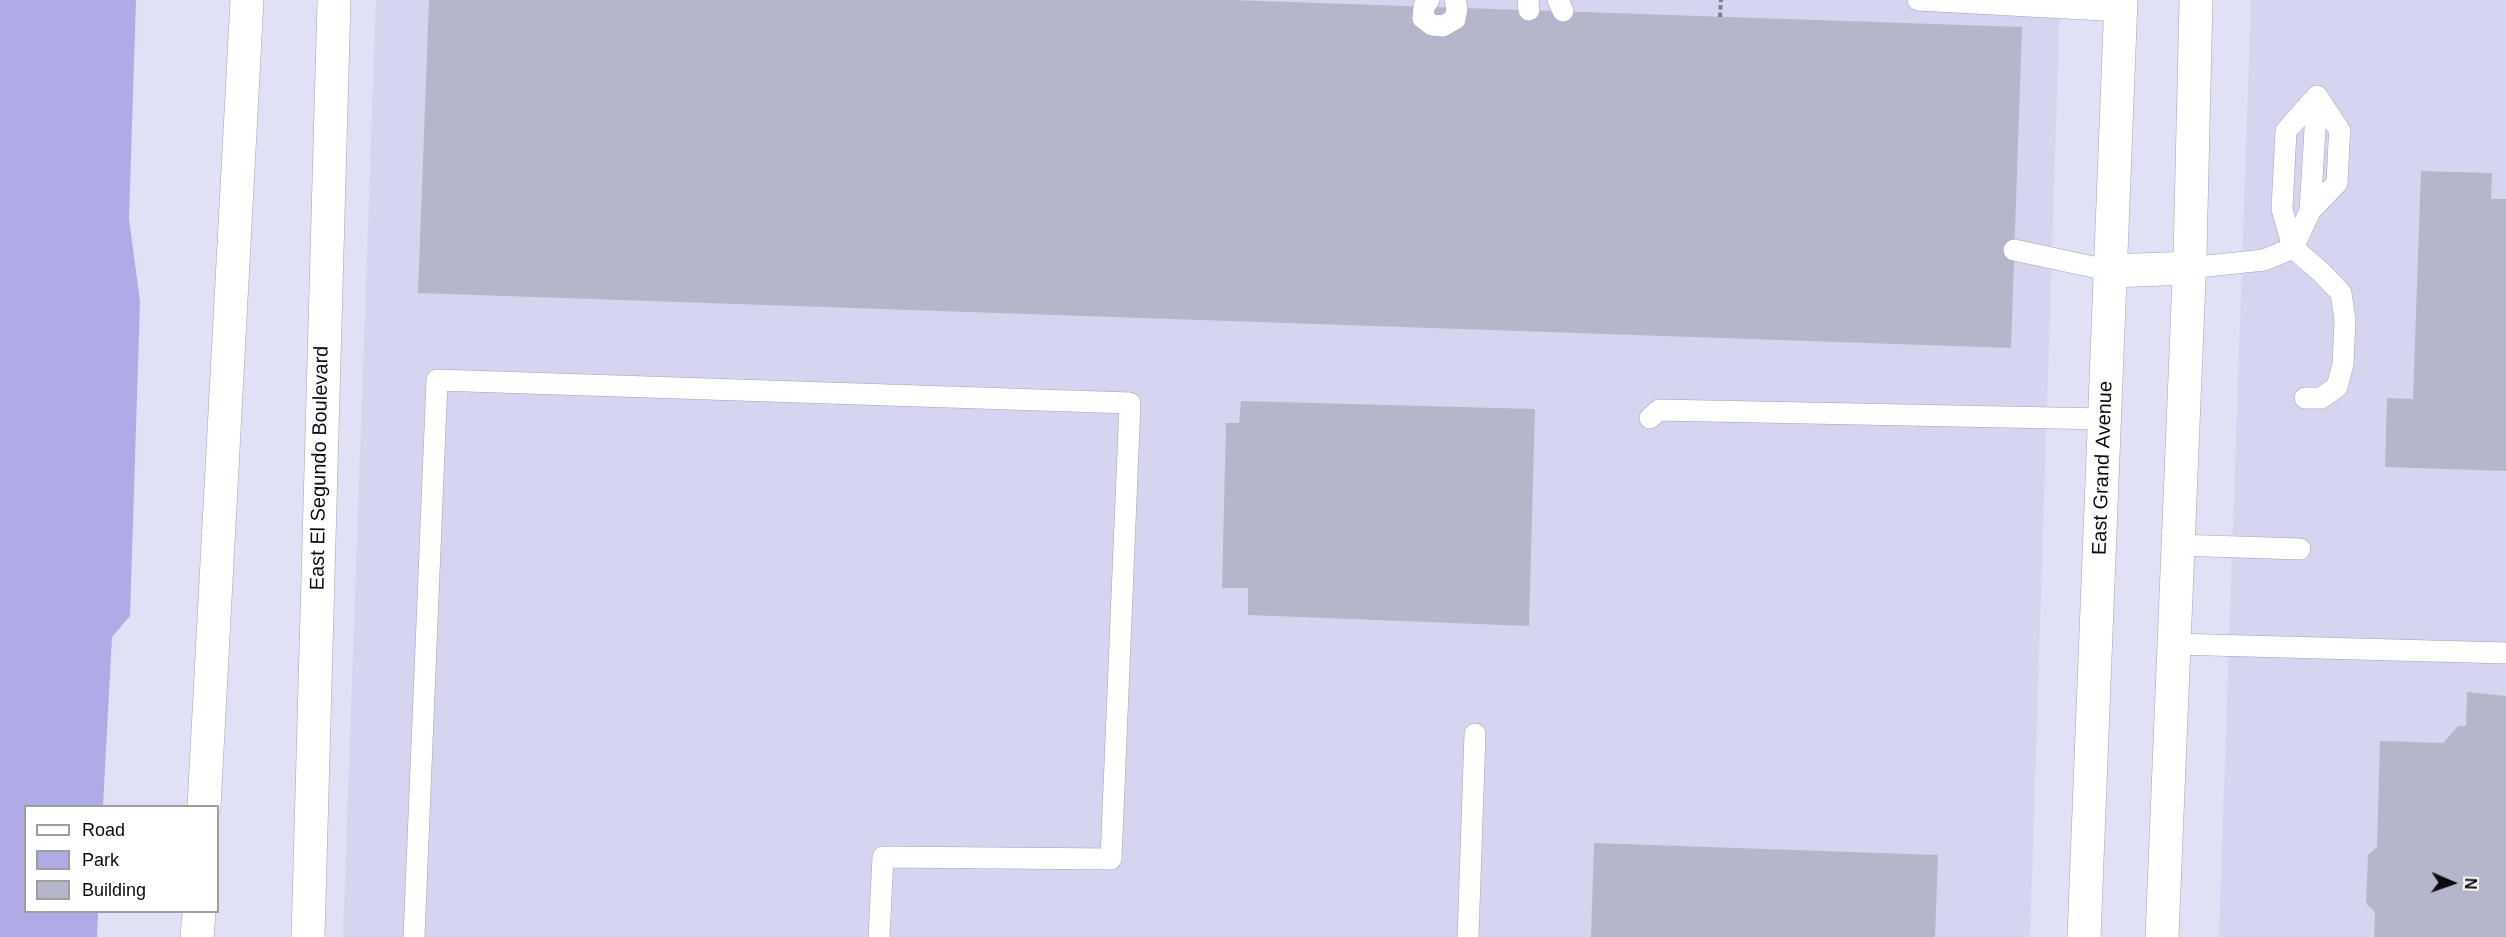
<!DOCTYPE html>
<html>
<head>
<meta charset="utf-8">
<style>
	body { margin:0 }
	#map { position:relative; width:2506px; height:937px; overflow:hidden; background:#e1e1f5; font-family:Helvetica,sans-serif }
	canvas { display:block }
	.legend { position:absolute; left:24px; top:805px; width:195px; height:108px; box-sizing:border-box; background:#fff; border:2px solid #9e9da0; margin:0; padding:8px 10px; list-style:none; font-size:18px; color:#0c0b12 }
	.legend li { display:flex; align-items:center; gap:12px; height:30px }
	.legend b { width:30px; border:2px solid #9e9da0 }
	.north { position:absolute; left:2422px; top:853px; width:60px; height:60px; -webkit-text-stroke:4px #fff; paint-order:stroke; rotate:92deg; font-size:16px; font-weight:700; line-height:24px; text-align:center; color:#0c0b12 }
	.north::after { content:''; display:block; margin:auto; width:21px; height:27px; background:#0c0b12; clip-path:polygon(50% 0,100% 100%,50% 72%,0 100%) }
</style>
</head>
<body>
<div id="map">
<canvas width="2506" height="937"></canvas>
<ul class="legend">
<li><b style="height:8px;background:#fff"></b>Road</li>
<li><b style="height:16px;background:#aeabe7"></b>Park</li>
<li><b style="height:16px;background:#b6b6ca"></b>Building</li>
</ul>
<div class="north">N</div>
</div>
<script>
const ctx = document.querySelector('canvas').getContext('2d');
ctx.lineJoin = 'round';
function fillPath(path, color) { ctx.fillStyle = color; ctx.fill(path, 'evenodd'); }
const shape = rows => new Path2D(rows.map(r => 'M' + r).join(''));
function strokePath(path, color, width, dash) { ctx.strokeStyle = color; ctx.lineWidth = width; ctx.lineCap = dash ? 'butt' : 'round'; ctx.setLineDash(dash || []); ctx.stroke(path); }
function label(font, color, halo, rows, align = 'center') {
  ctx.font = font + ' Helvetica,sans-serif'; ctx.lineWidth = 4.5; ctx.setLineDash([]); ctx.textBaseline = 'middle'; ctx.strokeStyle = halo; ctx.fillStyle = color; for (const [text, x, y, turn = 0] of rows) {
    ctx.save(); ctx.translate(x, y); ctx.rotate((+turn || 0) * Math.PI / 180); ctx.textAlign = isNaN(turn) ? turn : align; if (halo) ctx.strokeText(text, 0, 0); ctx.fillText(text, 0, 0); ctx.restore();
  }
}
const built = shape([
	[376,0,2060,0,2030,937,343,937],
	[2251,0,2506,0,2506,937,2219,937]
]);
const green = shape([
	[0,0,136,0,129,219,140,301,130,616,112,637,103,806,26,806,26,912,98,912,97,937,0,937]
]);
const building = shape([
	[429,0,1231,0,2022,27,2011,348,418,293],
	[2421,171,2492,173,2491,199,2506,199,2506,471,2385,467,2387,398,2413,399],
	[1241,401,1535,409,1529,626,1248,615,1248,588,1222,588,1226,423,1239,423],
	[2467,692,2506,696,2506,937,2374,937,2375,912,2366,903,2368,855,2377,847,2380,741,2443,743,2458,726,2466,726],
	[1594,843,1938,855,1935,937,1591,937]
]);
const path = shape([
	[1720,17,1721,0]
]);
const lane = shape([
	[1429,0,1424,6,1423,18,1432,25,1443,26,1455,19,1457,8,1455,0],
	[1528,0,1529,10],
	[1558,0,1563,11],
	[1918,0,2121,11],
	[2310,211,2337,183,2339,142,2340,131,2317,96],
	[2014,250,2112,271],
	[2189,268,2264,260,2293,248,2310,211,2317,96],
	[2305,398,2321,398,2337,387,2343,364,2345,320,2341,293,2321,272,2293,248,2282,209,2286,131,2317,96],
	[1650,418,1659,410,2104,419],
	[2177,545,2300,549],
	[2173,644,2506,653],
	[414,937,437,380,1130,403,1111,859,883,857,879,937],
	[1468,937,1475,734]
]);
const secondary = shape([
	[2112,271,2189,268],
	[204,806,247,0],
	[197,937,199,912],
	[308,937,334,0],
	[2084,937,2121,0],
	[2162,937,2190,255,2196,0]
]);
const streetNames = [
	["East El Segundo Boulevard",320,468,-89],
	["East Grand Avenue",2103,468,-88]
];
fillPath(built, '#d6d5f0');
fillPath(green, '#aeabe7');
fillPath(building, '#b6b6ca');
strokePath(lane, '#a1a1b4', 22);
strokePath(secondary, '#a1a1b4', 34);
strokePath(path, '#7e7e8c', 4, [4.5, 3]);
strokePath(lane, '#fff', 21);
strokePath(secondary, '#fff', 33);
label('20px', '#0c0b12', '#fff', streetNames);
</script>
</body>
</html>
